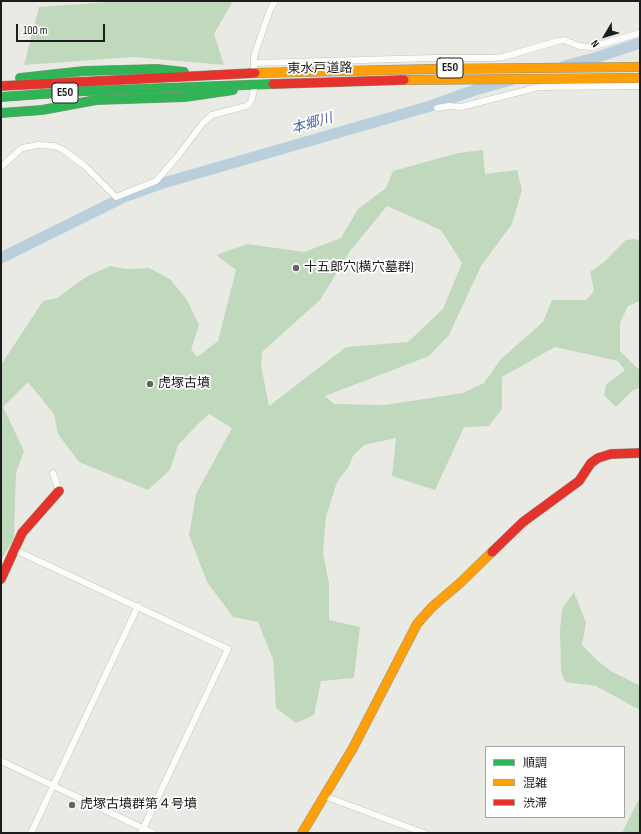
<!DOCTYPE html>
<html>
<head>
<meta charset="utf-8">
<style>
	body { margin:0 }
	#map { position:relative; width:641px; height:834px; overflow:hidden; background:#eaeae5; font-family:"Sofia Sans Condensed","Noto Sans JP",sans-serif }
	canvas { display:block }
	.frame { position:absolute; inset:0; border:2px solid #1c1c1c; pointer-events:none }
	.legend { position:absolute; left:485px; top:746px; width:140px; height:72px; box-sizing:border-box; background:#fff; border:1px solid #a4a4a4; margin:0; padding:5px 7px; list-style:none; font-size:12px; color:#1c1c1c }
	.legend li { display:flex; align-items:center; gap:8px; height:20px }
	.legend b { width:20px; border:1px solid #a4a4a4 }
	.north { position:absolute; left:585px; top:16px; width:40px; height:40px; -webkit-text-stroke:3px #fff; paint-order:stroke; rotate:232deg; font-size:11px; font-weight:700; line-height:16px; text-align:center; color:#1c1c1c }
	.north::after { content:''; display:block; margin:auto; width:14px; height:18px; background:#1c1c1c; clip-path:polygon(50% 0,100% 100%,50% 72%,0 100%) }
	.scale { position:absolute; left:16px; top:24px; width:89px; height:18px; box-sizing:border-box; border:2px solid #1c1c1c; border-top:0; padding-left:5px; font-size:12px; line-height:14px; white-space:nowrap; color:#1c1c1c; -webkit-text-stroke:3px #fff; paint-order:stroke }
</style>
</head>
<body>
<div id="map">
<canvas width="641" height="834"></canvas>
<div class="frame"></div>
<ul class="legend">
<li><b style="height:5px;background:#30b455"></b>順調</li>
<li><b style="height:5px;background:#ff9f0a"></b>混雑</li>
<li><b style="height:5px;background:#e5322d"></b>渋滞</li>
</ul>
<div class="north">N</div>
<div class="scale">100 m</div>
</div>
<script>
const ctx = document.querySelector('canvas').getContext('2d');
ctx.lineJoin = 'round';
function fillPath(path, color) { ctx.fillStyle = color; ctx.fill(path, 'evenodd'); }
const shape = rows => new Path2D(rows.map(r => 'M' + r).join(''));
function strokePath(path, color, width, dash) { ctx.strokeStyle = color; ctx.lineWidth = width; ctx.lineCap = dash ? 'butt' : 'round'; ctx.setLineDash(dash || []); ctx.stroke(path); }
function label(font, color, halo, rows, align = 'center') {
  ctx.font = font + ' "Sofia Sans Condensed","Noto Sans JP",sans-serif'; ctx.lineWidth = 3.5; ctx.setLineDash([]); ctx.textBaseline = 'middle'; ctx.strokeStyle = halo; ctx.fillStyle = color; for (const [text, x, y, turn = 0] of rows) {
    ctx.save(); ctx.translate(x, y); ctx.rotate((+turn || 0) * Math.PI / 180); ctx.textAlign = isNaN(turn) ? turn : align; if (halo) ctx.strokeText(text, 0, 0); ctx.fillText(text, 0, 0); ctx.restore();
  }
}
const forest = shape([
	[123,1,233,1,214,34,224,65,133,57,24,65,39,7],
	[483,150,485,174,517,170,522,190,512,224,481,266,449,335,429,356,325,396,334,404,385,405,463,393,484,383,501,359,543,322,552,300,586,300,594,291,590,272,604,262,626,240,636,239,640,241,640,301,628,306,620,323,620,351,638,369,640,368,640,388,633,390,616,407,604,395,606,385,625,370,618,361,555,347,502,377,502,409,489,426,464,427,435,490,392,476,396,438,364,445,353,456,348,468,339,479,336,485,326,517,323,553,329,584,329,620,360,627,354,678,321,681,314,715,296,723,276,708,273,659,258,622,233,617,207,582,189,535,196,494,232,428,209,414,197,425,178,445,170,470,148,490,79,462,58,434,54,414,28,382,3,407,24,451,16,473,14,538,1,560,1,365,43,301,57,298,86,277,110,266,127,269,149,268,170,279,187,300,199,325,191,350,197,357,218,341,236,270,216,255,247,244,304,252,341,238,358,209,386,188,393,171,458,153],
	[387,206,441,230,462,263,443,309,408,342,346,347,269,406,261,365,262,352,320,300,350,251],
	[574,592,586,623,582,645,599,662,611,671,640,686,640,710,596,686,565,682,561,670,560,630,562,609],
	[640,795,640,833,622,833,640,797]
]);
const river = shape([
	[564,66,598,57,640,43],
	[1,258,124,197,160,184,427,107,475,90,511,80]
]);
const street = shape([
	[254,63,433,58,492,58,503,57,558,41,564,40,579,46,592,47,640,33],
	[254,67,254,56,270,10,275,1],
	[437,108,449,106,461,107,539,87,640,86],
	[1,167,22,148,38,145,54,146,62,149,85,166,116,197,156,181,177,157,203,123,212,115,246,106,250,103,252,99,254,89],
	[53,473,59,491],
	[15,550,228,649,141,833],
	[1,761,153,833],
	[324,796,424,833],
	[31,833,138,606]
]);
const fast = shape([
	[20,78,84,71,157,69,184,72],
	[1,97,85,91,273,84],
	[1,113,42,110,96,100,185,97,233,90]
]);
const slow = shape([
	[255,73,431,69,640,67],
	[404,80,640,78],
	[302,833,353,748,417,624,432,607,460,583,492,552]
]);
const jam = shape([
	[273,84,404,80],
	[1,86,255,73],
	[492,552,523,522,579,481,591,463,598,458,611,454,640,453],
	[1,579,22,533,59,491]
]);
const markers = [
	[296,268,4,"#646462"],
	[150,384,4,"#646462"],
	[72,805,4,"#646462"]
];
const shields = [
	[450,68,26],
	[65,93,26]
];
const shieldNames = [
	["E50",450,68],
	["E50",65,93]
];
const streetNames = [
	["東水戸道路",320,69,-1]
];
const poiNames = [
	["十五郎穴(横穴墓群)",304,268],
	["虎塚古墳",158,384],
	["虎塚古墳群第４号墳",80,805]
];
const waterNames = [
	["本郷川",312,124,-16]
];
fillPath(forest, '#c0d8bc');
strokePath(river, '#bacfdc', 11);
strokePath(street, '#c3c3c1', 7);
strokePath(fast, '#8e937f', 10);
strokePath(slow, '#8e937f', 10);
strokePath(jam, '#8e937f', 10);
strokePath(street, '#fcfcfb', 6);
strokePath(fast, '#30b455', 9);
strokePath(slow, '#ff9f0a', 9);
strokePath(jam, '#e5322d', 9);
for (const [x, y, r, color] of markers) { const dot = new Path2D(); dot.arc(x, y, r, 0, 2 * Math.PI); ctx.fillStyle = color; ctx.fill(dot); strokePath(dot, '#fff', 1.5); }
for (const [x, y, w] of shields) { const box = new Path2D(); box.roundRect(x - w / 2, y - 10, w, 20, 3); ctx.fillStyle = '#fff'; ctx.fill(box); strokePath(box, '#1c1c1c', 1); }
label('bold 12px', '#1c1c1c', null, shieldNames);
label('13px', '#1c1c1c', '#fff', streetNames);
label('13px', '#1c1c1c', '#fff', poiNames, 'left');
label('italic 14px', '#4f69a5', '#fff', waterNames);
</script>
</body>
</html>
